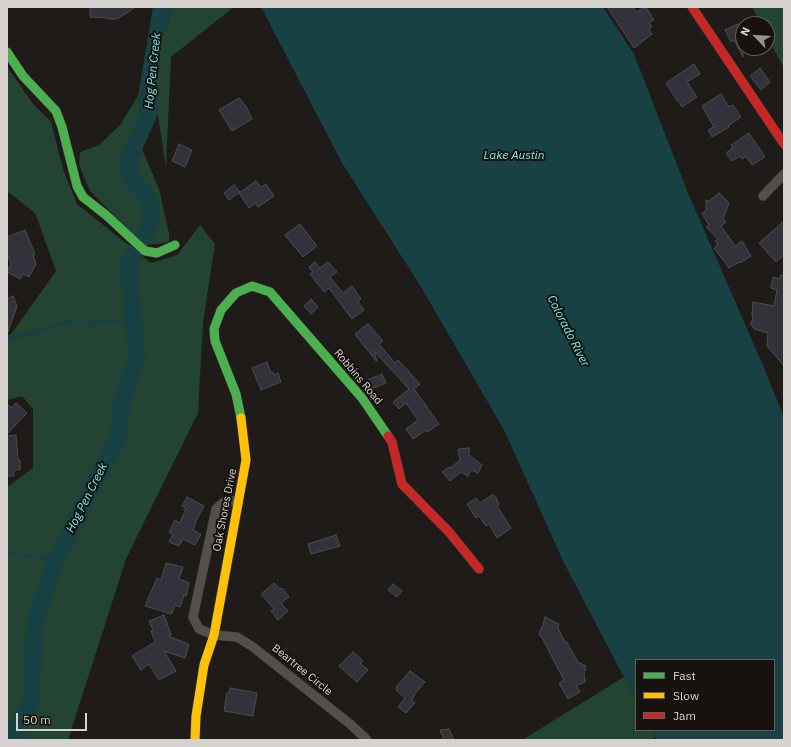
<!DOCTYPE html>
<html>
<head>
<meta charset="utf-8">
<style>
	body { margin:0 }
	#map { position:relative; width:791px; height:747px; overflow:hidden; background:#1e1b19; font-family:"IBM Plex Sans",sans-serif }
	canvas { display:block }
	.frame { position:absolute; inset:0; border:8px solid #d6d2cf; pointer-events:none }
	.legend { position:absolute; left:635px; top:659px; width:140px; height:72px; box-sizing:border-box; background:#17120e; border:1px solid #635f5b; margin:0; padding:5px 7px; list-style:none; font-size:12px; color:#d6d2cf }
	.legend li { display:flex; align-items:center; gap:8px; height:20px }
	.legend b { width:20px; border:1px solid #635f5b }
	.north { position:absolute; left:735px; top:16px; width:40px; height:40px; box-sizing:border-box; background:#17120e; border:1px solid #635f5b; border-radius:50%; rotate:295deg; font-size:11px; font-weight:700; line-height:16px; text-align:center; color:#d6d2cf }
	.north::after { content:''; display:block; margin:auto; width:14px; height:18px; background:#96928f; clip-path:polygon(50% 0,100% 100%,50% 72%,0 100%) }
	.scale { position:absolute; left:16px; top:713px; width:71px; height:18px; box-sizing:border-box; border:2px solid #d6d2cf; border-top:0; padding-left:5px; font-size:12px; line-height:14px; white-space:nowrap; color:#d6d2cf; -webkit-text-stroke:3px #17120e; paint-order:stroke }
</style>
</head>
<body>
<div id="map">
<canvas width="791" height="747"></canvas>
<div class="frame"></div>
<ul class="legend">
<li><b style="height:5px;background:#4caf50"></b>Fast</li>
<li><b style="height:5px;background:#ffc107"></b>Slow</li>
<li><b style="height:5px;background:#c62828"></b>Jam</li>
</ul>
<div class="north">N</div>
<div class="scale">50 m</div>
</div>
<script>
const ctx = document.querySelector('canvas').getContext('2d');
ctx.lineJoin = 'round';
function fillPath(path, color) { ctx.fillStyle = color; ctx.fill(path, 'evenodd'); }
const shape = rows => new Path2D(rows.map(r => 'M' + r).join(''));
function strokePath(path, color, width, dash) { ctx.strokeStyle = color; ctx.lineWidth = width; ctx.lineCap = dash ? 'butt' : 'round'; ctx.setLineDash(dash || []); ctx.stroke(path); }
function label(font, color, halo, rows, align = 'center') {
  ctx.font = font + ' "IBM Plex Sans",sans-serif'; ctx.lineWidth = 4; ctx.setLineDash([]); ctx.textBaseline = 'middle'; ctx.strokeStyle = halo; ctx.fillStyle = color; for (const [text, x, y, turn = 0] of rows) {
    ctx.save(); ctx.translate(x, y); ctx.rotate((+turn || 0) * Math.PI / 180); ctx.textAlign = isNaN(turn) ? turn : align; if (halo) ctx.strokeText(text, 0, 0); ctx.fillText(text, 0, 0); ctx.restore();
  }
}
const green = shape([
	[173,7,234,7,171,57,166,167,156,103,158,48],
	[752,7,784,7,784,68,767,37,767,24,761,24],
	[7,67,34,105,51,122,63,169,77,204,151,263,177,255,200,225,215,244,203,322,198,413,126,559,68,740,7,740,7,487,33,468,33,409,22,396,7,400,7,336,12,333,56,271,35,213,7,191],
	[138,96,142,134,142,149,159,189,169,233,169,242,158,244,143,244,90,191,79,165,80,152,99,145,120,125],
	[624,677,636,700,636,730,652,730,655,736,652,740,522,740]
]);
const water = shape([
	[153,7,173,7,158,48,156,103,142,134,138,96],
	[261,7,603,7,634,54,688,193,765,370,784,417,784,740,656,740,652,730,774,730,774,660,636,660,636,700,564,563,504,430,421,287,342,163]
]);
const stream = shape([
	[7,340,68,322,93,324,100,320,112,322,133,319],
	[7,550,17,555,57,559]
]);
const river = shape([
	[141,241,150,226,151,203,131,176,128,161,150,111,150,107],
	[11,740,31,703,35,621,53,566,118,437,123,397,137,357,128,267,134,252]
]);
const building = shape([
	[90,7,136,7,117,19,108,19,108,18,90,17,90,7],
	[607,7,633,7,636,12,646,7,654,20,649,23,652,26,649,30,652,34,634,48,607,7],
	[738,24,743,33,743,57,734,40,731,42,725,30,738,24],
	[694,64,700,74,687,82,697,97,682,107,678,100,677,101,666,83,694,64],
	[760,68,770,82,761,90,750,76,760,68],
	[721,94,729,107,733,105,741,117,728,126,729,127,712,137,708,130,714,127,702,106,721,94],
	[239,98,246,106,252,119,232,131,219,110,239,98],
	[749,133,765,157,752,165,746,156,742,159,740,156,732,161,726,153,733,148,731,145,749,133],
	[179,144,192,150,185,167,172,161,179,144],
	[256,181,261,187,266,184,274,196,258,207,256,203,249,208,239,193,256,181],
	[234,185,240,192,229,200,224,193,234,185],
	[719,193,729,203,723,219,726,222,721,226,735,246,742,241,751,256,740,263,739,262,729,268,714,248,718,245,715,241,718,239,706,227,709,225,702,214,706,210,706,200,709,201,719,193],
	[784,221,784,255,776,262,759,243,784,221],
	[300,224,317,246,303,257,285,235,300,224],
	[25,230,35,254,33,255,36,264,29,277,23,274,20,279,7,272,11,264,7,253,7,237,25,230],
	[315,262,320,268,328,262,337,272,330,277,343,293,352,286,361,299,358,302,364,310,352,319,329,288,324,292,310,274,313,272,309,267,315,262],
	[781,275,784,275,784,366,767,346,768,333,754,329,750,323,753,320,752,314,753,302,774,306,777,290,771,288,773,277,780,279,781,275],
	[13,296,17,306,8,332,7,299,13,296],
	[311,299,318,307,311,314,304,306,311,299],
	[368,324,383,341,379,344,395,363,398,360,420,384,414,389,439,424,427,432,426,430,413,439,406,429,418,420,406,403,399,409,393,402,409,389,374,351,377,361,376,361,355,334,368,324],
	[267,362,271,373,273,372,274,375,278,373,281,382,261,390,252,368,267,362],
	[382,374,386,383,371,389,367,380,382,374],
	[16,403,27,413,7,434,7,404,12,408,16,403],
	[16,435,18,460,20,460,20,470,14,470,14,476,7,476,7,436,16,435],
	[469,448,469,455,482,465,478,473,471,470,468,476,461,472,450,481,442,472,449,467,450,468,460,460,458,449,469,448],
	[492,495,495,496,497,499,497,501,499,504,497,506,511,528,497,538,489,524,486,526,479,516,476,518,467,504,476,498,480,503,492,495],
	[187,497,204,506,195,523,196,523,193,530,201,534,195,545,183,539,179,546,169,542,173,534,169,532,175,520,180,523,186,508,182,506,187,497],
	[336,535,340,546,311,554,308,544,336,535],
	[166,563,183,567,179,579,189,583,186,596,184,595,180,607,175,605,172,613,171,614,145,606,157,578,161,580,166,563],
	[274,583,280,589,282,588,289,597,281,603,288,611,278,620,271,611,274,609,261,594,274,583],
	[393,584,402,591,397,597,388,590,393,584],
	[164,615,171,634,170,637,189,644,185,658,164,651,176,671,159,680,149,664,141,670,132,656,155,642,151,631,153,630,149,621,164,615],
	[545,617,559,624,558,628,565,642,566,641,578,662,586,666,584,675,585,679,585,682,576,686,580,692,568,699,559,683,564,680,541,636,539,635,541,628,542,629,545,617],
	[353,652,363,661,360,663,368,670,357,682,339,666,353,652],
	[410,671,425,682,414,695,412,700,415,703,406,713,398,707,405,698,396,690,397,688,396,687,410,671],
	[230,688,257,693,253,716,224,711,227,693,229,693,230,688],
	[449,729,454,740,444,740,440,730,449,729]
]);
const street = shape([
	[763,196,784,174],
	[238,501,225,501,216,509,193,617,199,629,214,635,237,637,253,647,350,724,367,740]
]);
const fast = shape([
	[7,52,23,76,56,111,62,127,77,186,83,197,106,215,145,251,157,253,175,245],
	[241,418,236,394,215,341,214,329,221,310,236,293,252,286,270,292,362,398,388,436]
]);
const slow = shape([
	[195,740,196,716,204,665,214,635,246,460,241,418]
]);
const jam = shape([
	[692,7,784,144],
	[388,436,392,442,402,484,449,532,479,569]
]);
const streetNames = [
	["Robbins Road",358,377,50],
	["Oak Shores Drive",225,510,-79],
	["Beartree Circle",302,670,39]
];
const waterNames = [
	["Hog Pen Creek",153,71,-84],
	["Lake Austin",514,156],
	["Colorado River",568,331,63],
	["Hog Pen Creek",87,498,-63]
];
fillPath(green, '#234333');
fillPath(water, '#184143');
strokePath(stream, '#184143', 3);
strokePath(river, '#184143', 17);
fillPath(building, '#33323b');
strokePath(building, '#4d4c4c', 1);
strokePath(street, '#393735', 10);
strokePath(fast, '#393735', 10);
strokePath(slow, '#393735', 10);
strokePath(jam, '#393735', 10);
strokePath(street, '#524f4c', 9);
strokePath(fast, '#4caf50', 9);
strokePath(slow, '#ffc107', 9);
strokePath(jam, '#c62828', 9);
label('11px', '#d6d2cf', '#17120e', streetNames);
label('italic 12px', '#70eef3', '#17120e', waterNames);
</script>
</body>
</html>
